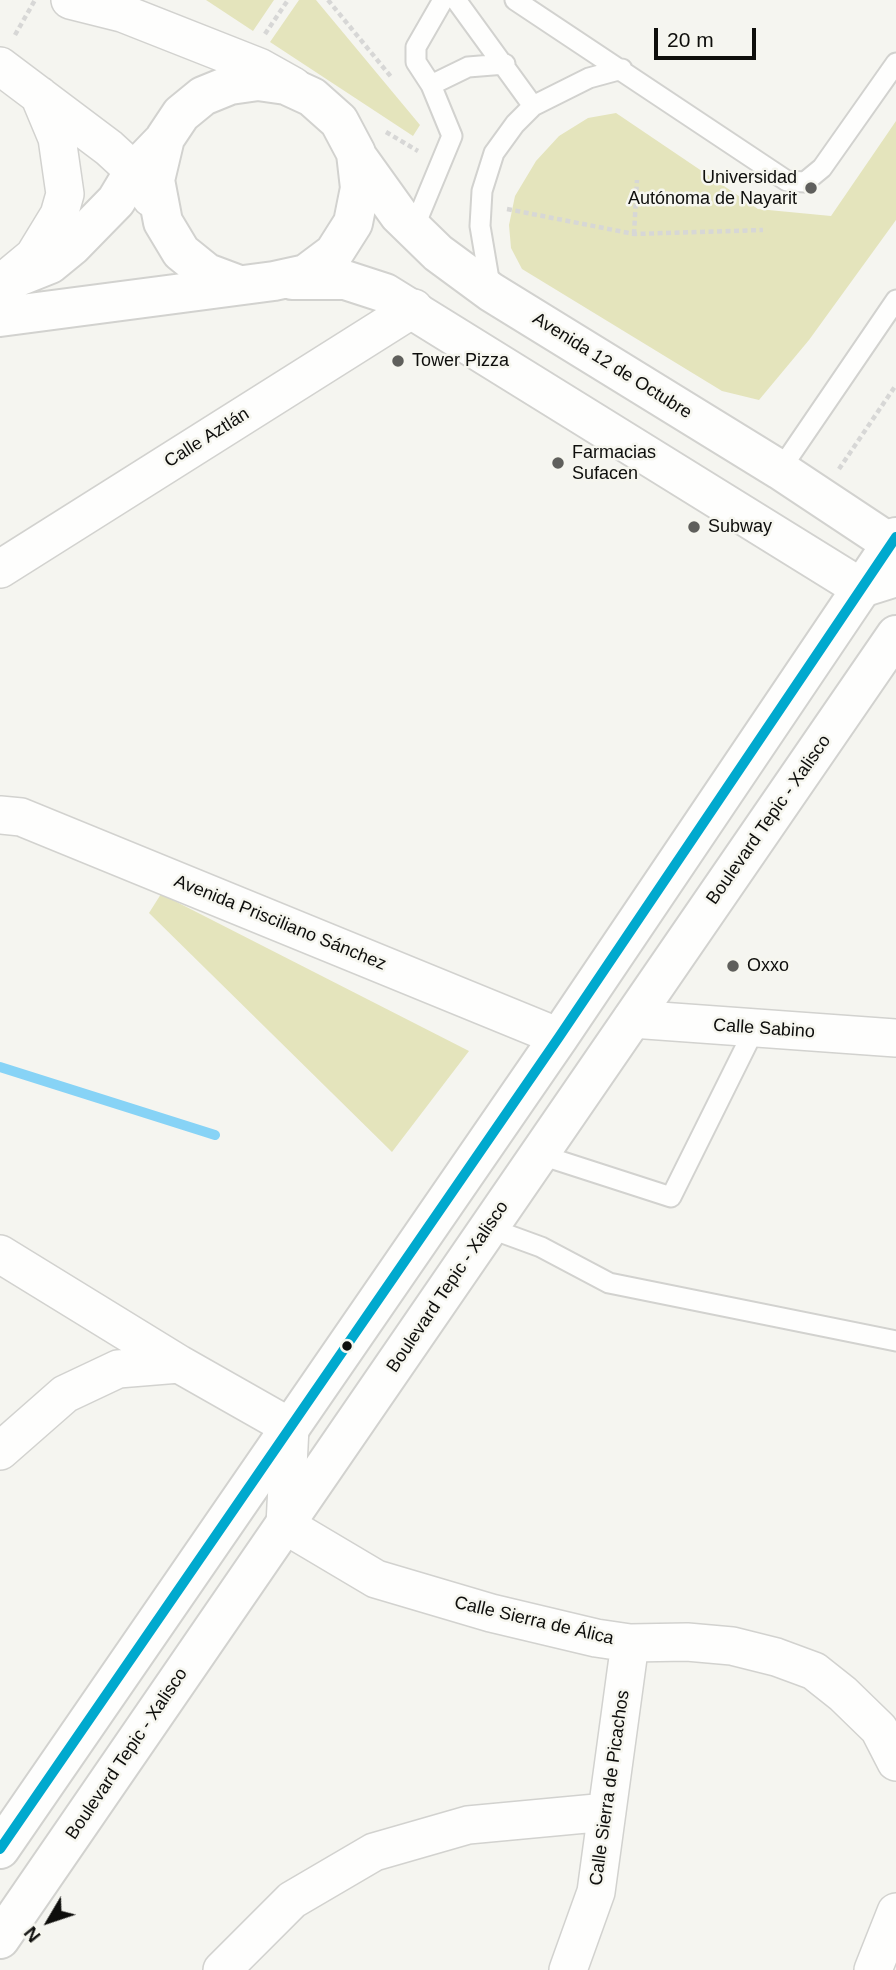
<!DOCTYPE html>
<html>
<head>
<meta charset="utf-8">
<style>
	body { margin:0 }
	#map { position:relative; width:896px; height:1970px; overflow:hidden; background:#f5f5f0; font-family:Arial,sans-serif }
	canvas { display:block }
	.north { position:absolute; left:14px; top:1886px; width:70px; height:70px; -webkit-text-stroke:5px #f6f6ef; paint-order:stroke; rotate:231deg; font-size:19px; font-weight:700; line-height:28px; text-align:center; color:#0e0e0c }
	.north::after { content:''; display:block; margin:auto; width:24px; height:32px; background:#0e0e0c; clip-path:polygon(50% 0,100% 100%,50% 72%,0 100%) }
	.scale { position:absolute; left:654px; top:28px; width:102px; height:32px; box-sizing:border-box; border:4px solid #0e0e0c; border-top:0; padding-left:9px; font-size:21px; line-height:24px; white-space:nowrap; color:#0e0e0c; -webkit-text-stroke:5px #f6f6ef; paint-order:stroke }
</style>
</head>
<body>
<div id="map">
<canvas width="896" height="1970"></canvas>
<div class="north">N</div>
<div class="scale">20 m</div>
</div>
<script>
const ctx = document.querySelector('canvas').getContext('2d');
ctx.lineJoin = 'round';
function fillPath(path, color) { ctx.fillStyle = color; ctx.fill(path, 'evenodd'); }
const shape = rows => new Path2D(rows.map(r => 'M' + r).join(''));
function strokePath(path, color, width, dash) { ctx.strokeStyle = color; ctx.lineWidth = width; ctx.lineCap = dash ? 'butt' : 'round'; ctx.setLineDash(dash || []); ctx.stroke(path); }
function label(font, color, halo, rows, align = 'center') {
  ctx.font = font + ' Arial,sans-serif'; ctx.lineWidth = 5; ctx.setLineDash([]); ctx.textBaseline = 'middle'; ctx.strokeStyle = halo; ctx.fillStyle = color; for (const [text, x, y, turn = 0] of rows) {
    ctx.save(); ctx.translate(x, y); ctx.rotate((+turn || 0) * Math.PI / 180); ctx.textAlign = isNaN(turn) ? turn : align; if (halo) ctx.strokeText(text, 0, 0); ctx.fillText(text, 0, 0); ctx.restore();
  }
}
const green = shape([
	[206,0,274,0,253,31],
	[299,0,316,0,420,125,413,136,270,42],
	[616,113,758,209,831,216,896,121,896,220,809,340,759,400,722,391,522,269,511,248,509,225,515,196,536,161,559,136,588,118],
	[161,894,469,1051,392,1152,149,913]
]);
const stream = shape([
	[0,1067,215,1135]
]);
const path = shape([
	[328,0,392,78],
	[265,34,288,0],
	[15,35,35,0],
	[386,132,418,151],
	[507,209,634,234,763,230],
	[634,234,637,180],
	[839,469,896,385]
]);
const lane = shape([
	[456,0,533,106],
	[515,0,787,181,805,182,822,168,896,63],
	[431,85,468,67,505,64],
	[413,230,452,136,431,85,416,62,416,47,443,0],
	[491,291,480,226,482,191,494,153,515,124,533,106,589,78,622,69],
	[780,470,896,300],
	[538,1154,671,1197,755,1028],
	[489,1228,541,1247,609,1283,896,1341]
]);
const street = shape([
	[70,0,122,13,259,67,293,86],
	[0,66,109,148,134,171,151,198],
	[4,281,34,256,59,215,65,194,57,138,39,95],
	[0,569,414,308],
	[0,815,21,817,559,1037],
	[632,1019,896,1038],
	[0,1254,179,1364],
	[0,1451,65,1394,118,1369,179,1364,290,1427,285,1525,376,1579,491,1613,596,1638,630,1643,687,1642,732,1646,776,1657,814,1671,843,1694,879,1729,896,1762],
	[222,1970,292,1900,374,1852,468,1825,607,1812],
	[568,1970,596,1892,630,1643],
	[873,1970,896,1912]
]);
const secondary = shape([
	[356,155,399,215,438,253,491,292,780,470,896,547],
	[292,280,345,280,385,293,861,588,896,577],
	[0,284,50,264,72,246,116,201,134,171,162,142],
	[0,317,274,281,306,274,334,253,353,223,360,188,356,153,339,121,312,97,286,85,258,81,230,85,203,96,181,114,165,138,155,180,163,222,181,252,207,273,239,285]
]);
const primary = shape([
	[0,1849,559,1037,896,537],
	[0,1939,896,635]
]);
const bus1 = shape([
	[0,1849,559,1037,896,537]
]);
const markers = [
	[811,188,7,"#5f5f5c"],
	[398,361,7,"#5f5f5c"],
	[558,463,7,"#5f5f5c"],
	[694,527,7,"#5f5f5c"],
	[733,966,7,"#5f5f5c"],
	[347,1346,6,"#0e0e0c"]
];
const poiNames = [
	["Universidad",797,178,"right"],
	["Autónoma de Nayarit",797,199,"right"],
	["Tower Pizza",412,361],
	["Farmacias",572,453],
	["Sufacen",572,474],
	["Subway",708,527],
	["Oxxo",747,966]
];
const streetNames = [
	["Avenida 12 de Octubre",612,366,32],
	["Calle Aztlán",207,438,-32],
	["Boulevard Tepic - Xalisco",769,820,-55],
	["Avenida Prisciliano Sánchez",280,923,22],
	["Calle Sabino",764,1029,4],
	["Boulevard Tepic - Xalisco",448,1287,-56],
	["Calle Sierra de Álica",534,1621,13],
	["Boulevard Tepic - Xalisco",127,1754,-56],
	["Calle Sierra de Picachos",610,1788,-82]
];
fillPath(green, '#e4e4bc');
strokePath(stream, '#87d3f6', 10);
strokePath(lane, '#d2d2cf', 23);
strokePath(street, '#d2d2cf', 40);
strokePath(secondary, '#d2d2cf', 42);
strokePath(primary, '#d2d2cf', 42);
strokePath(path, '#d7d7d6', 4.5, [5, 3.5]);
strokePath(lane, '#fefefd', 19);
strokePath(street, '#fefefd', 37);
strokePath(secondary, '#fefefd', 38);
strokePath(primary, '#fefefd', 38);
strokePath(bus1, '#00a9ce', 10);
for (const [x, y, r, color] of markers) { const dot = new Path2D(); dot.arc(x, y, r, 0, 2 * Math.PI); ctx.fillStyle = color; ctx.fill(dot); strokePath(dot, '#f6f6ef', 2.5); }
label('18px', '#0e0e0c', '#f6f6ef', poiNames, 'left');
label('18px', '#0e0e0c', '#f6f6ef', streetNames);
</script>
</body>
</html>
